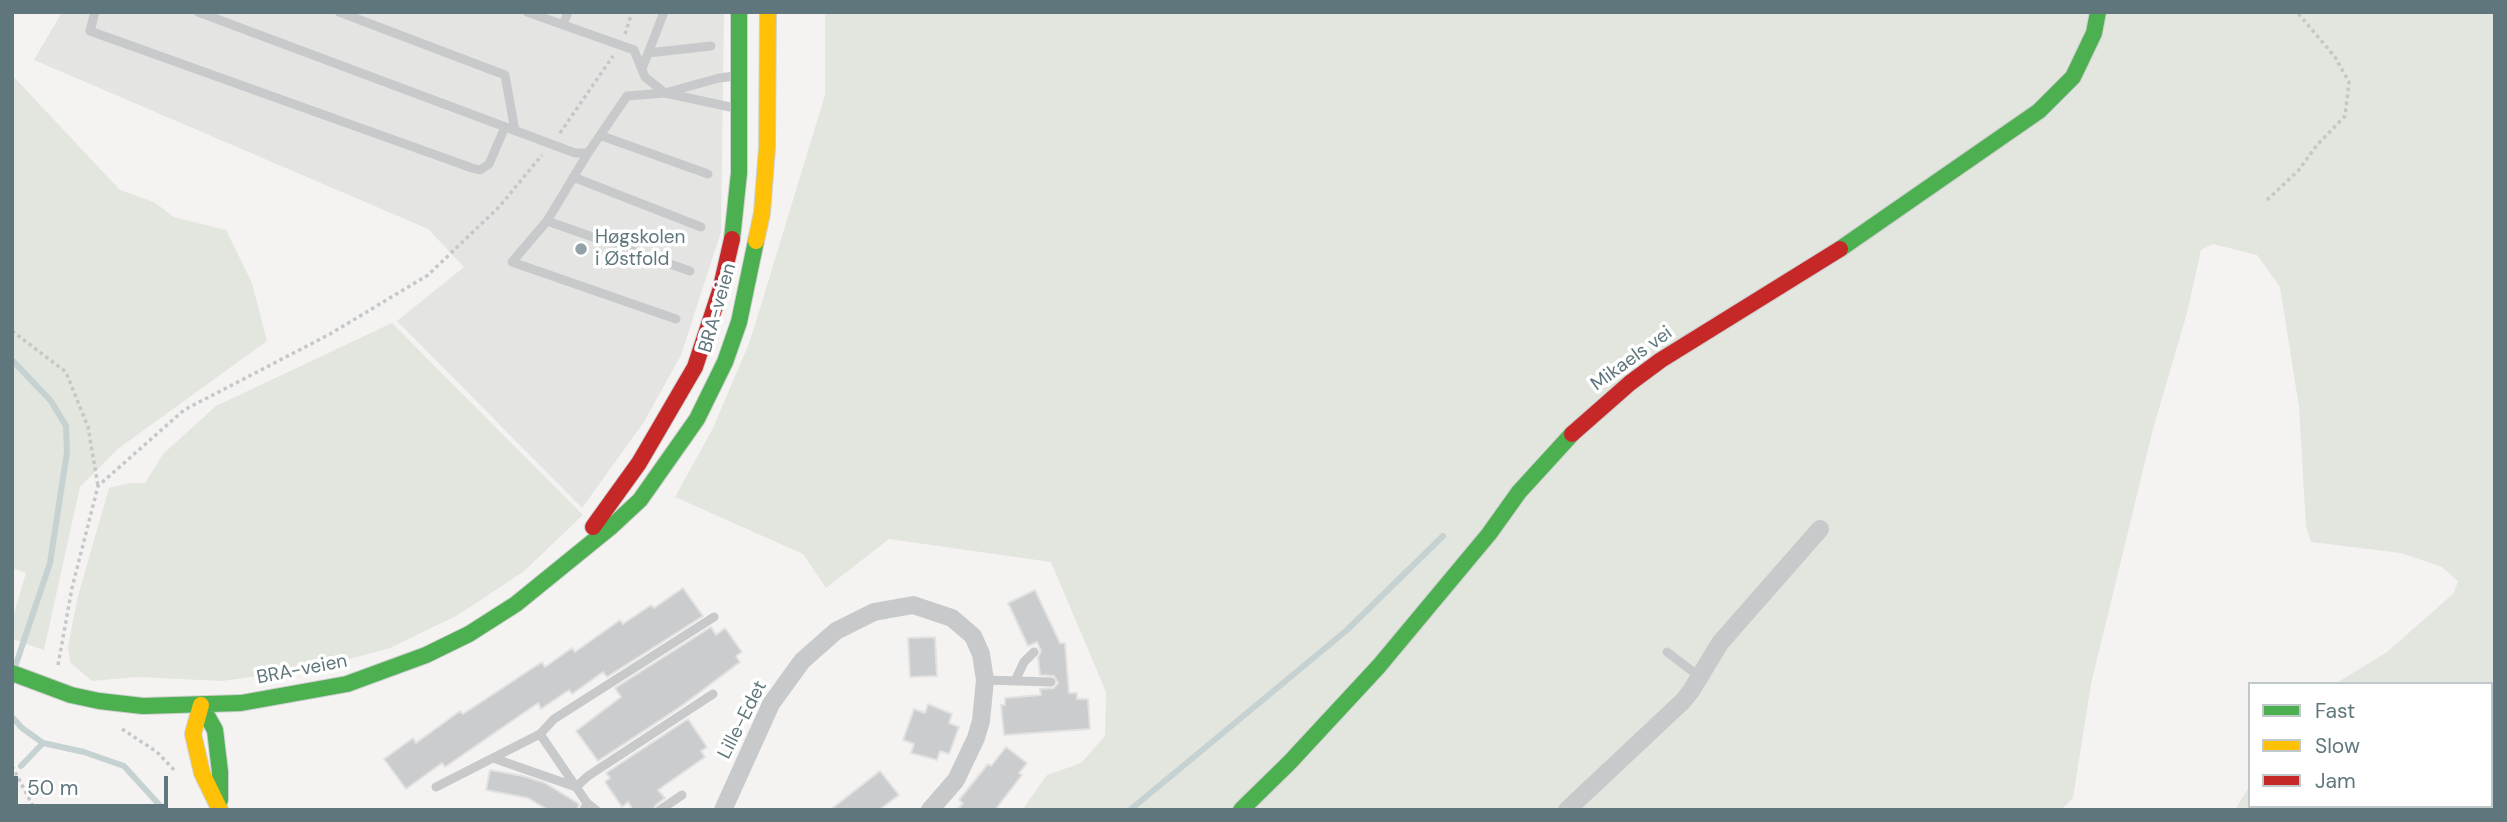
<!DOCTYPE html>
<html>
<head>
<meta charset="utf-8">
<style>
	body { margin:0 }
	#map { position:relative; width:2507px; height:822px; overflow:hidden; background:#f4f3f2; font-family:"DM Sans",sans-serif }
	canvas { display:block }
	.frame { position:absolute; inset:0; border:14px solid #5f767d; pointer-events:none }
	.legend { position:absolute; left:2248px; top:682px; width:245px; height:126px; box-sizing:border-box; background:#fff; border:2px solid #bfc8cb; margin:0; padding:9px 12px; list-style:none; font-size:21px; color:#5f767d }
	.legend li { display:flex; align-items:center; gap:14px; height:35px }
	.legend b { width:35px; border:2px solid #bfc8cb }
	.scale { position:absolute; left:14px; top:776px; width:154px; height:32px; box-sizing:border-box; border:4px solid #5f767d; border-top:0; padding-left:9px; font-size:21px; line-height:24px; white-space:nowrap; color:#5f767d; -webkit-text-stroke:5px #fff; paint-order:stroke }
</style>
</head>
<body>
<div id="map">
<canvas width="2507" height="822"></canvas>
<div class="frame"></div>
<ul class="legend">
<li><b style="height:9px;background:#4caf50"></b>Fast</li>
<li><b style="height:9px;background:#ffc107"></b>Slow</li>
<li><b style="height:9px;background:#c62828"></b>Jam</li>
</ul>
<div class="scale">50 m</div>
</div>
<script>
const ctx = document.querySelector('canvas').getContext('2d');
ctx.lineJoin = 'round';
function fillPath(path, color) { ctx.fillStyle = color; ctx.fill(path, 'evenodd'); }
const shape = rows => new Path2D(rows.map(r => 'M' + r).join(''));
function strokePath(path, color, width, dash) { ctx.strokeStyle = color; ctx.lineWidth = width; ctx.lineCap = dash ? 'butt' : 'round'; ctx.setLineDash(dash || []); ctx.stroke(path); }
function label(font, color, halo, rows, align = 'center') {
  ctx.font = font + ' "DM Sans",sans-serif'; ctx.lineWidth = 7; ctx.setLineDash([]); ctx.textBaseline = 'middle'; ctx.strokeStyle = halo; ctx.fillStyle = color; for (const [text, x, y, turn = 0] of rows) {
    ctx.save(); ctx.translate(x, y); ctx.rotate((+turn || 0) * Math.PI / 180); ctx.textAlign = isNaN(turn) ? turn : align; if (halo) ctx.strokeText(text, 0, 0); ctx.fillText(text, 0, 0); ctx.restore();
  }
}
const built = shape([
	[62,12,724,12,721,232,681,355,644,422,582,508,397,321,464,267,428,229,34,60]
]);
const green = shape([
	[825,12,2495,12,2495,810,2235,810,2250,785,2250,806,2491,806,2491,684,2335,684,2387,652,2454,593,2458,581,2442,567,2401,553,2311,542,2306,527,2299,407,2280,287,2257,255,2213,244,2201,250,2187,313,2153,429,2091,684,2073,798,2061,810,1022,810,1047,775,1081,763,1105,736,1106,692,1051,562,889,539,826,588,803,554,675,497,713,428,750,341,825,95],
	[12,75,120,190,154,202,174,217,226,230,252,283,267,341,119,448,80,487,44,650,12,639,12,620,26,573,12,568],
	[392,323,583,515,523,572,458,615,390,648,317,668,222,681,137,677,92,681,70,662,68,646,78,596,109,488,130,483,145,483,163,454,216,406]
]);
const stream = shape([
	[12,360,51,401,66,426,67,452,50,563,15,667],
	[12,717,22,728,43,743,84,752,124,766,164,810],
	[21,766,43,743],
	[1130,810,1347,630,1443,536]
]);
const building = shape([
	[683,588,703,616,607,677,603,672,572,694,569,690,541,709,538,703,445,767,442,763,406,789,384,759,413,738,416,743,460,711,463,714,542,662,545,667,572,648,575,652,620,620,623,624,651,605,654,608,683,588],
	[1035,590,1060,643,1065,643,1069,693,1077,693,1077,699,1088,699,1090,729,1004,735,1001,705,1005,705,1005,698,1041,695,1040,689,1054,688,1058,683,1054,676,1040,675,1038,657,1041,651,1037,642,1028,646,1008,603,1035,590],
	[711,627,716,635,725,628,742,652,736,656,740,662,680,707,598,761,576,731,621,697,615,688,711,627],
	[935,637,937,676,910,677,908,638,935,637],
	[928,704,952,714,949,723,959,727,949,754,940,751,937,760,911,753,914,744,903,740,914,709,925,713,928,704],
	[688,719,707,747,701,751,705,757,658,790,665,798,656,805,653,810,633,810,628,802,622,807,605,782,610,778,606,773,688,719],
	[1006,747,1027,763,1019,773,1022,775,995,810,957,810,963,803,959,800,988,764,991,766,1006,747],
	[490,770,523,776,545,783,579,804,577,810,548,810,528,798,486,790,490,770],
	[880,771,899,795,879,810,830,810,880,771]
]);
const path = shape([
	[625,34,632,12],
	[560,133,613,56],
	[2267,200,2298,171,2317,145,2345,116,2349,82,2335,57,2297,12],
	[12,331,66,372,88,427,98,486],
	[58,665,72,588,98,486,184,410,330,334,428,275,499,207,542,155],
	[122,729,157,752,176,772],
	[12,766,35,810]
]);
const lane = shape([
	[95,12,90,31,472,168,480,170,489,164,505,127],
	[198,12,575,153,588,153,627,96,665,93,719,78,735,76],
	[339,12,505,75,515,131],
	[527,12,634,50,645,77,665,93,735,108],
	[563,25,568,12],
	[648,53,711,46],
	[642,69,664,12],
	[602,136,708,174],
	[588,153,547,221,512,262,676,319],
	[573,177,701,227],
	[547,221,690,271],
	[1667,652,1700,677],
	[985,680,1051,682],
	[1015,681,1024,662,1034,652],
	[493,758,576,787,588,776,713,694],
	[436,787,540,734],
	[587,803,596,810],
	[584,810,587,803,540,734,554,719,714,617],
	[660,810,682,795]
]);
const street = shape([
	[723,810,771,704,802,661,836,631,874,612,913,605,952,618,973,636,981,654,985,680,981,721,976,738,956,780,930,810],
	[1567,810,1683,701,1691,691,1720,643,1820,529]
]);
const fast = shape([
	[732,239,739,173,739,12],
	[1840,249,2039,111,2073,77,2094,33,2098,12],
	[12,673,71,695,99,701,143,706,241,703,347,684,426,655,469,634,516,604,612,526,640,500,697,419,725,362,739,322,756,241],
	[201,705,215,730,220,772,220,800],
	[1241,810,1290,762,1379,666,1489,534,1519,492,1572,434]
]);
const slow = shape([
	[756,241,762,213,767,148,768,12],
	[201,705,193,734,202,773,220,810]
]);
const jam = shape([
	[1572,434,1630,383,1661,360,1840,249],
	[593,527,639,463,695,367,720,291,732,239]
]);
const markers = [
	[581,249,7,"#93a2a6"]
];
const poiNames = [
	["Høgskolen",595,238],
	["i Østfold",595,260]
];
const streetNames = [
	["BRA-veien",718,308,-74],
	["Mikaels vei",1632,359,-36],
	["BRA-veien",302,670,-11],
	["Lille-Edet",743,720,-63]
];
fillPath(built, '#e4e5e3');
fillPath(green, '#e3e5df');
strokePath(stream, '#c6d2d2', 6);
fillPath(building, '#cbcccd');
strokePath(building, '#e3e2e2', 2);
strokePath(fast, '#cfd0d0', 18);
strokePath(slow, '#cfd0d0', 18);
strokePath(jam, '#cfd0d0', 18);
strokePath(path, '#c5c7c8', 3.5, [3.5, 3.5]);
strokePath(lane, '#c8c9ca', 9);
strokePath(street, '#c8c9ca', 18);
strokePath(fast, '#4caf50', 16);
strokePath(slow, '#ffc107', 16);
strokePath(jam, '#c62828', 16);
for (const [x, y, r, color] of markers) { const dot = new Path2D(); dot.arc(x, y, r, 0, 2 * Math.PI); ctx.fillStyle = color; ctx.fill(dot); strokePath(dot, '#fff', 2.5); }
label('19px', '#5f767d', '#fff', poiNames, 'left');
label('19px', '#5f767d', '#fff', streetNames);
</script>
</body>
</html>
